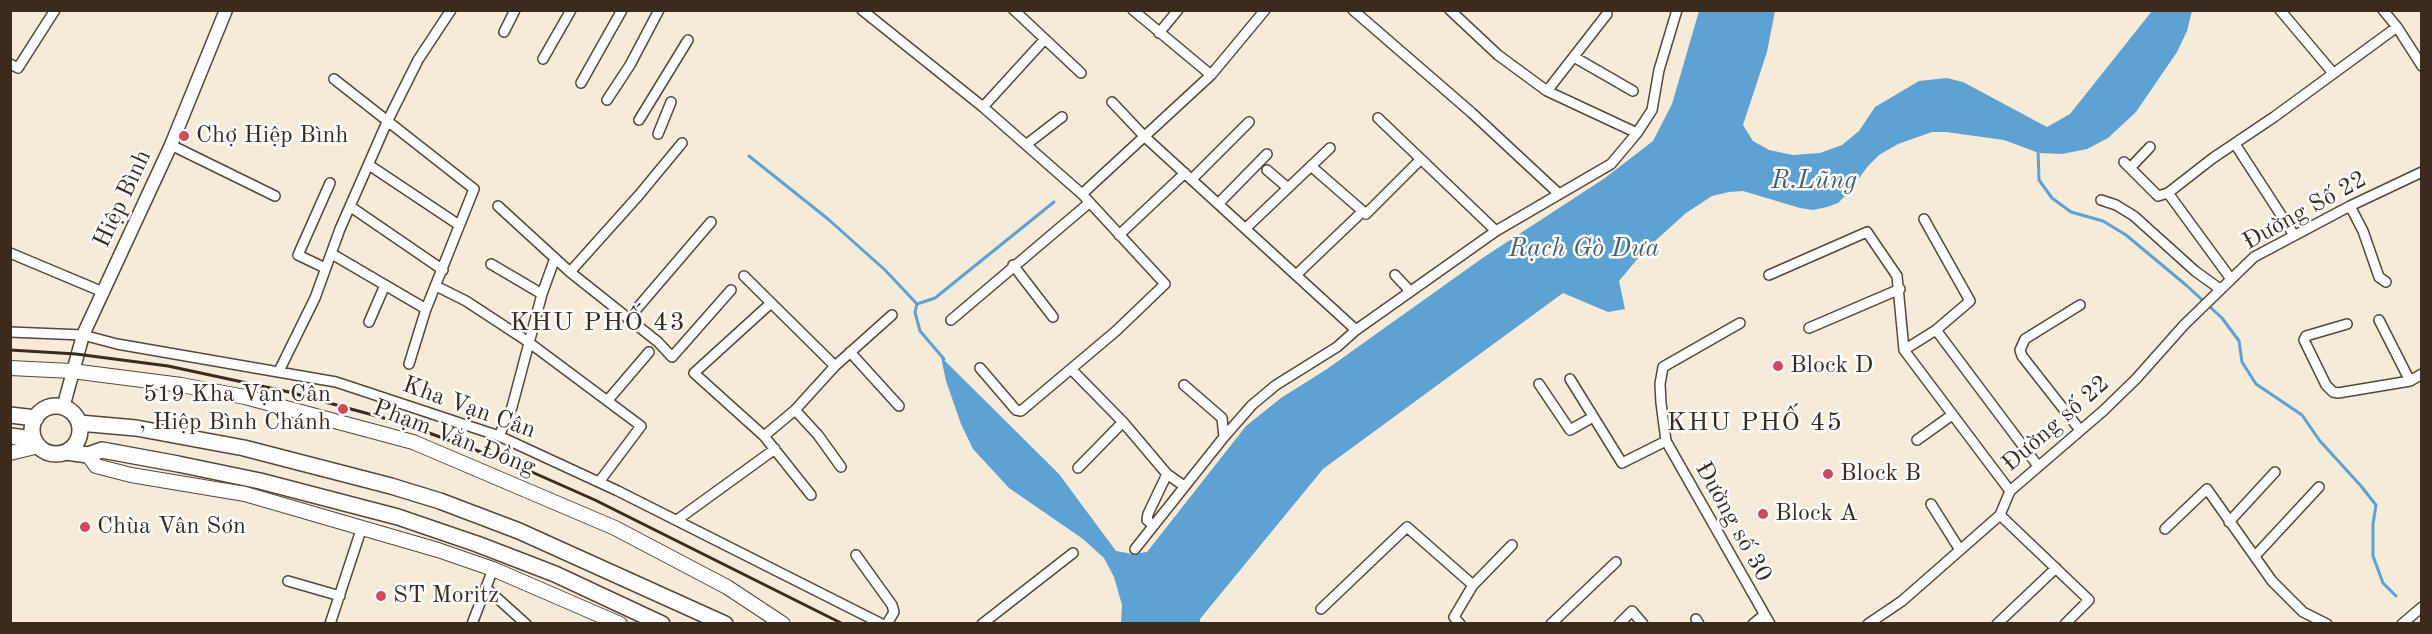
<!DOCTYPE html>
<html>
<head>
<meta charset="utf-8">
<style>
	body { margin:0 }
	#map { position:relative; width:2432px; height:634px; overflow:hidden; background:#f6ebd9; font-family:"Old Standard TT",serif }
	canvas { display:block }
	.frame { position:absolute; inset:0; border:12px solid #3b2a1e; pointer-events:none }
</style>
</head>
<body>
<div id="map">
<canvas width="2432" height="634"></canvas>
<div class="frame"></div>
</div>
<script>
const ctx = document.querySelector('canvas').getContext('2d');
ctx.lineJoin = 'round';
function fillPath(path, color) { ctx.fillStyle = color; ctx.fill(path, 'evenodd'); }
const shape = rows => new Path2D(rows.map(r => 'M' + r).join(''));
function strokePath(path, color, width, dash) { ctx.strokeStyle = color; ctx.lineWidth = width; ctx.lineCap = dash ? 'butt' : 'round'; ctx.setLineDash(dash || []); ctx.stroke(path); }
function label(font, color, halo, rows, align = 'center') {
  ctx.font = font + ' "Old Standard TT",serif'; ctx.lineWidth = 5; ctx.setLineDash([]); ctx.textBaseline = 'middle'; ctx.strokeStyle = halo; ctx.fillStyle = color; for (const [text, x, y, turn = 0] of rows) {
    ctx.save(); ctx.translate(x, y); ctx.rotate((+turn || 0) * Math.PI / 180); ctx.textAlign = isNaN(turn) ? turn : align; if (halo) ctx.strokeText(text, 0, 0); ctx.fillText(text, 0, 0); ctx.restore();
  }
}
const water = shape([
	[1699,11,1775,11,1767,52,1743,125,1753,141,1769,150,1793,155,1820,153,1842,145,1859,131,1875,107,1919,81,1947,78,1963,82,2047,127,2070,114,2152,11,2192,11,2187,31,2177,52,2136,112,2108,138,2087,149,2062,154,2039,153,2004,140,1946,132,1932,132,1898,144,1879,155,1868,166,1848,193,1838,203,1827,207,1813,210,1800,208,1743,191,1729,192,1712,196,1686,213,1644,251,1619,281,1625,309,1608,312,1563,293,1323,469,1200,619,1200,623,1121,623,1122,605,1114,577,1104,558,1083,539,1009,488,973,449,961,424,946,381,941,357,1059,474,1116,551,1133,554,1147,552,1246,426,1281,398,1327,369,1484,257,1605,178,1653,141,1672,104]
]);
const stream = shape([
	[2038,149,2039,180,2052,198,2071,212,2103,221,2126,235,2186,285,2222,318,2239,341,2242,362,2256,384,2302,415,2320,441,2361,486,2376,505,2373,524,2373,556,2383,583,2396,596],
	[749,156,828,219,885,270,917,304,915,312,920,331,944,359],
	[917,304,935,298,1054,202]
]);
const minor = shape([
	[862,10,983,107,1082,194,1165,284,1116,331,1021,411,1016,410,980,368],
	[1014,10,1081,73],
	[1133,10,1211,75],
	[1353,10,1472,113,1558,193],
	[1450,10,1498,55,1547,91,1637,133],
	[2280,10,2333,73],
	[2383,10,2397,27,2422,66],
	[504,32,515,10],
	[1159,33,1178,10],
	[1574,57,1633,91],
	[543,59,571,10],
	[10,64,18,68,55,10],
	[334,79,474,189,426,309,409,364],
	[581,83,622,10],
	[1547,91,1607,14],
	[607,100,630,65,659,10],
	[1112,102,1145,137,1356,330],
	[983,107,1045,39],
	[1378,118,1496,231],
	[639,120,688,40],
	[658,134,671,102],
	[1027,144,1062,117],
	[2235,144,2294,235],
	[171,145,275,196],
	[2124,162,2158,196,2168,193,2213,158,2274,117,2397,27],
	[369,165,459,225],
	[1312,167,1366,214,1417,163],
	[2130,168,2150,147],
	[1267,170,1288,188],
	[1192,179,1249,122],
	[2168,193,2231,279],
	[1082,194,1211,75,1265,10],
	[2101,200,2116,205,2134,216,2195,271,2220,289],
	[1219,203,1267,154],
	[498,206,570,272,658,342,672,357,731,290],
	[2350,206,2363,231,2379,277,2386,282],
	[351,207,443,270],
	[1246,228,1330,148],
	[1119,235,1185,173],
	[10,253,103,292],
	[332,254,426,309],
	[491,264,542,294],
	[1013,265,1053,317],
	[325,268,298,255,330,183],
	[570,272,639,195,682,143],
	[1296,275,1362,212],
	[1395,275,1410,291],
	[1769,275,1867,232,1897,276,1904,350,2010,491],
	[744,276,835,366],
	[436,286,466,301,527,341,641,426,599,482],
	[771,303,694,373,764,436,811,495],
	[2080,305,2025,339,2020,350,2022,356,2080,430],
	[628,319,711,222],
	[951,320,1089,203],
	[2379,320,2410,381],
	[369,322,385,285],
	[1740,323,1663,367,1660,384,1661,403,1666,441,1770,624],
	[2347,324,2306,336,2304,340,2326,385,2333,392,2338,393,2410,381,2422,374],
	[1809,328,1900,289],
	[1936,330,2038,466],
	[10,332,83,335,117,344,336,382,499,436,618,491,882,624],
	[1904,350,1936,330,1970,301,1924,219],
	[850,352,899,406],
	[1071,369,1123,422,1167,474,1184,486],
	[279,371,315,298,340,229,387,122,418,60,451,10],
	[1570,379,1622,463,1666,441],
	[1539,384,1570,430,1593,417],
	[1184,385,1222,418,1224,437],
	[608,400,649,352],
	[795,410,818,435,841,467],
	[499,436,512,407,542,294,555,258],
	[764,436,795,410,835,366,892,315],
	[1917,440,1952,415],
	[1078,468,1123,422],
	[1931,504,1960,550],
	[2000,515,2089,600,2065,624],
	[677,520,775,449],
	[2229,522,2275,472],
	[1153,525,1147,520,1148,514,1167,474],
	[2165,529,2207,489,2272,581,2303,612,2327,624],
	[1135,549,1224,437,1252,405,1276,385,1337,347,1356,330,1496,231,1611,164,1637,133,1652,110,1659,70,1677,10],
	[856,555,892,605,894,612,887,624],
	[2255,556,2319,487],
	[288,581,340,596],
	[1473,585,1512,545],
	[486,588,526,624],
	[1321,609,1407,527,1473,585,1454,617,1460,624],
	[1696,619,1699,624],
	[330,624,362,527],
	[472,624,493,569],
	[982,624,1073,553],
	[1551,624,1616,562],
	[1619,624,1632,611,1643,624],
	[1753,624,1764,615],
	[1868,624,1902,601,2000,515,2010,491,2103,411,2136,379,2184,325,2254,257,2350,206,2422,172],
	[1997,624,2056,568],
	[2402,624,2422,607]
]);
const secondary = shape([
	[63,408,83,335,171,145,226,10]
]);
const primary = shape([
	[10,368,72,371,181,385,245,397,413,442,615,528,727,587,783,624],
	[10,453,39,446],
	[88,455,96,466,131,475,245,494,438,550,493,569,620,624]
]);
const trunk = shape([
	'32 430a24 24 0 1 1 48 0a24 24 0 1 1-48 0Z',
	[10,415,36,418],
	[79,423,136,428,244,448,391,486,440,501,519,531,725,624],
	[10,436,34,439],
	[66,452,88,455,102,450,178,464,260,481,398,517,477,544,555,574,662,624]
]);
const rail = shape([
	[10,350,76,354,168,366,289,392,402,423,516,465,595,500,843,624]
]);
const markers = [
	[184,136,6,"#d1495b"],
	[1778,366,6,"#d1495b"],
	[343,409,6,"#d1495b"],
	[1828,474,6,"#d1495b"],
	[1763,514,6,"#d1495b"],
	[85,527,6,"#d1495b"],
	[381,596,6,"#d1495b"]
];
const poiNames = [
	["Chợ Hiệp Bình",196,136],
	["Block D",1790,366],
	["519 Kha Vạn Cân",331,395,"right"],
	[", Hiệp Bình Chánh",331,423,"right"],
	["Block B",1840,474],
	["Block A",1775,514],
	["Chùa Vân Sơn",97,527],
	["ST Moritz",393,596]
];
const streetNames = [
	["Hiệp Bình",123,199,-65],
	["Đường Số 22",2305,211,-29],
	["Kha Vạn Cân",469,408,20],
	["Đường số 22",2056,424,-41],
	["Phạm Văn Đồng",454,438,21],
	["Đường số 30",1733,522,61]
];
const waterNames = [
	["R.Lũng",1814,181],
	["Rạch Gò Dưa",1584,249]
];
const neighbourhoodNames = [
	["KHU PHỐ 43",598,323],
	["KHU PHỐ 45",1755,423]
];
fillPath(water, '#5da2d2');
strokePath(stream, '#5da2d2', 3);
strokePath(minor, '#57473a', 12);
strokePath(secondary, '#57473a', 15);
strokePath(primary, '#57473a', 16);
strokePath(trunk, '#57473a', 18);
strokePath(minor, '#fff', 9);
strokePath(secondary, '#fff', 12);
strokePath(primary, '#fff', 14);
strokePath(trunk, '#fff', 15);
strokePath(rail, '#3b2a1e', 3);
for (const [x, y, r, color] of markers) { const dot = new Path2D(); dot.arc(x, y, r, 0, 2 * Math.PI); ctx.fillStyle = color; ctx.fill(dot); strokePath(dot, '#fff', 2); }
label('24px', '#3b2a1e', '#fff', poiNames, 'left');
label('24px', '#3b2a1e', '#fff', streetNames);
label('italic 26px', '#4a606f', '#fff', waterNames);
ctx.letterSpacing = '1.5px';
label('26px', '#3b2a1e', '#fff', neighbourhoodNames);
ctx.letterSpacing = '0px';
</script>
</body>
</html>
